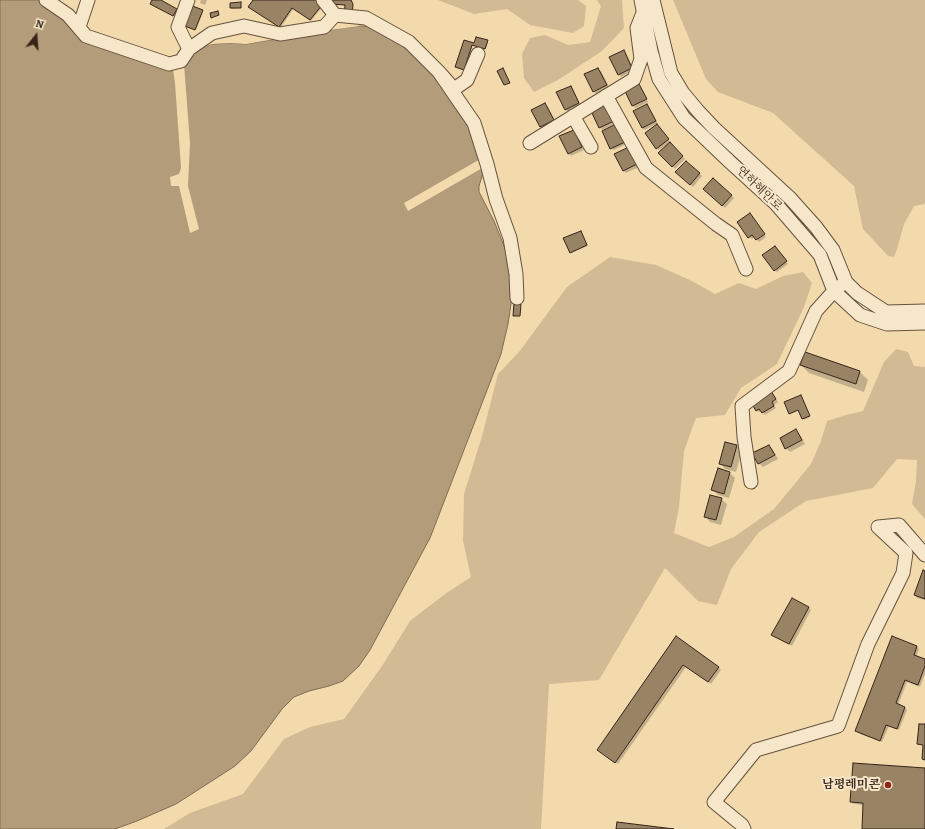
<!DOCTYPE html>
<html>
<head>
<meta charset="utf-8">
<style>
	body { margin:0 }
	#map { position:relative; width:925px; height:829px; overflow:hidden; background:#f2daad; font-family:Alegreya,serif }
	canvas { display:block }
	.north { position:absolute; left:16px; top:16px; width:40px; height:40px; -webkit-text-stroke:3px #f7e7ca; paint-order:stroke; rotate:17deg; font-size:11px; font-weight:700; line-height:16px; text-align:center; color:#372418 }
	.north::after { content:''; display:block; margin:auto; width:14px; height:18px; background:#372418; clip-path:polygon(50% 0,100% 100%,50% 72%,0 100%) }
</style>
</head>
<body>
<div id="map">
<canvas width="925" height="829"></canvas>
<div class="north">N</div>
</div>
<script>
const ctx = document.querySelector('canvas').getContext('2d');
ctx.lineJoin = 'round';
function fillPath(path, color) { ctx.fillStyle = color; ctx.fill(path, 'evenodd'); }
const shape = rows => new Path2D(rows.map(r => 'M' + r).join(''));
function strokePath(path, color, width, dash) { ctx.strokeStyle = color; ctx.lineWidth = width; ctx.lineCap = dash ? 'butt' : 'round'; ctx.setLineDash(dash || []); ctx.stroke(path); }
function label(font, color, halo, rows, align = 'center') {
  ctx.font = font + ' Alegreya,"Noto Serif KR",serif'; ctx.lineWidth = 4; ctx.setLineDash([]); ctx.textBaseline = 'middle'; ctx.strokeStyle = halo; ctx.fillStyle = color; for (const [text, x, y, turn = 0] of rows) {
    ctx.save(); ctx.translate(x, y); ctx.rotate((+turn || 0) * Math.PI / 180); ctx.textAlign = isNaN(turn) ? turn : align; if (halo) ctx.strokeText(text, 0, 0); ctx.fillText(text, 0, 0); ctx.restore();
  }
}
const green = shape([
	[438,0,578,0,586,6,584,26,573,33,530,25,507,9,474,14],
	[597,0,622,0,624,28,602,51,558,80,534,92,524,78,522,54,530,38,545,35,568,45,590,42,601,6],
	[673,0,925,0,925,204,914,206,904,224,897,249,894,257,888,256,863,229,854,186,773,113,718,92,706,79],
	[610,257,656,265,692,281,715,294,739,283,756,289,783,276,803,272,812,283,804,307,777,364,741,388,725,415,696,418,684,451,679,507,674,533,709,547,734,537,774,509,811,464,821,441,827,421,846,415,863,411,884,362,896,349,908,352,914,366,925,367,925,519,912,504,916,481,917,460,897,459,873,488,806,501,759,532,731,569,717,605,698,601,665,568,599,680,549,684,541,829,164,829,190,813,243,794,284,739,310,727,344,719,382,666,410,621,445,594,471,577,463,541,464,494,482,436,498,374,519,352,567,287]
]);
const water = shape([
	[0,0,42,0,83,37,188,62,200,49,204,47,212,44,230,43,246,44,342,28,360,26,373,27,398,42,434,73,461,110,478,147,483,173,479,186,479,192,494,221,508,256,512,297,508,324,501,354,430,538,370,650,359,666,343,681,329,686,309,691,294,697,282,709,251,751,235,766,218,777,176,804,137,821,115,829,0,829,0,0]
]);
const pier = shape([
	[356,25,360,26,316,32,246,44,230,43,212,44,204,47,200,49,188,62,184,64,190,143,188,186,199,229,190,233,179,186,171,186,170,177,179,174,181,168,175,83,173,70,155,63,173,68,199,47,203,45,212,42,230,41,246,42,316,30],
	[482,158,484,167,408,211,404,203]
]);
const shadow = shape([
	[153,0,163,0,162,1,177,10,178,11,174,16,152,4],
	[201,0,207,0,205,5,200,3],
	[254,0,314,0,322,7,311,21,294,8,281,27,250,8],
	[241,4,242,8,232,9,231,8],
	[202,11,203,12,196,30,185,25],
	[464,41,474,44,487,41,488,42,486,49,473,45,465,70,456,67],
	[624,52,626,54,634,70,621,77,619,74],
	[598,69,601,71,609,87,596,94,594,91],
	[638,83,640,86,648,102,636,108,633,106,625,89],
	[570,87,573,89,581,106,568,112,566,109],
	[545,104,548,107,556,123,543,129,540,127],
	[605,105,615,124,602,130,600,127],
	[647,105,649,107,658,124,656,124,670,142,669,143,685,159,675,169,660,153,666,148,665,146,659,150,657,148,656,124,645,130,642,128],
	[615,126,626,144,614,150,611,148],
	[574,131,576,133,584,150,571,156,569,153],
	[628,148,639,167,626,173,624,171,616,154],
	[686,162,702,176,693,187,677,172],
	[713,179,734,198,725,208,705,189],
	[752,217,766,237,759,242,755,237,752,239,749,237],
	[581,232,588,246,571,253,570,252],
	[777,249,788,264,777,272,775,270],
	[805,353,860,372,868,380,864,392,809,373,801,365],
	[773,395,778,402,774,405,776,408,765,415,762,411,759,412,757,410],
	[801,397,810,417,804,420,800,410,790,414,790,413],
	[796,431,800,435,805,444,790,452,786,448],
	[737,446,742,451,736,472,725,469,720,463],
	[769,446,773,450,778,459,763,467,759,463,754,454],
	[729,472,735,478,729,498,718,495,713,490],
	[721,499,727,504,721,525,710,522,705,516],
	[925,572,925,600,917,598,915,595],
	[792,599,809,608,811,610,792,646,775,637],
	[676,638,721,670,711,684,686,667,618,764,600,752],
	[917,647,919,649,916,657,925,660,925,674,920,687,907,682,898,705,905,708,907,710,899,730,889,726,882,742,858,733,856,730],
	[925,769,925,829,863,829,864,805,854,804,851,802]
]);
const building = shape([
	[152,0,161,0,177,9,173,16,150,4,152,0],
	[253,0,316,0,322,5,310,20,292,8,279,27,248,7,253,0],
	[330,0,351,0,353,4,352,17,344,17,345,5,330,4,330,0],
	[241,2,241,8,230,8,230,3,241,2],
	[190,5,203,10,195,30,182,25,190,5],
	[218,11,219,15,211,18,210,13,218,11],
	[476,37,488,40,485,49,472,45,464,70,455,67,464,40,474,43,476,37],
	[624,50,632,68,618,75,609,57,624,50],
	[503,68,510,83,504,85,497,71,503,68],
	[598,68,607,85,593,92,584,74,598,68],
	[638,82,647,99,632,106,624,89,638,82],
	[571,86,579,103,565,110,556,92,571,86],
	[545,103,554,120,540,127,531,110,545,103],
	[605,104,614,121,599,128,591,111,605,104],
	[647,104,656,121,642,128,633,111,647,104],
	[616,124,625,142,610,149,602,131,616,124],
	[657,124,669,139,656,149,645,133,657,124],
	[574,130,582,147,568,154,559,136,574,130],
	[670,142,683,156,672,167,658,153,670,142],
	[629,147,637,164,623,171,614,154,629,147],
	[686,161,700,173,690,185,675,172,686,161],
	[713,178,732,195,722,206,703,189,713,178],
	[750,213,765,234,756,240,752,235,748,238,737,222,750,213],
	[581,231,587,245,570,253,563,238,581,231],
	[775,246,787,261,774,271,762,255,775,246],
	[514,303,521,304,520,316,513,316,514,303],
	[805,352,860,371,856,384,800,365,805,352],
	[771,391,776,399,772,402,774,406,762,413,759,409,756,411,752,404,771,391],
	[801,395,810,416,802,419,798,410,789,414,784,402,801,395],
	[796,429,802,440,785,449,780,438,796,429],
	[725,442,737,445,731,467,719,464,725,442],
	[769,445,775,455,758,464,752,453,769,445],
	[718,468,730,472,724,494,711,490,718,468],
	[710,495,722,498,716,520,704,517,710,495],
	[923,570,925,571,925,599,914,595,923,570],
	[792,598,809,607,789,644,771,635,792,598],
	[676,636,719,667,708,682,683,665,615,763,597,750,676,636],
	[892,636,917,646,914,655,925,659,925,666,918,685,905,680,896,703,905,707,897,729,886,725,880,741,855,731,892,636],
	[919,724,925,724,925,760,922,759,923,745,917,744,919,724],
	[853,763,925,768,925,829,862,829,863,803,850,802,853,763],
	[617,822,674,829,616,829,617,822]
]);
const minor = shape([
	[46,0,68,15,86,36,169,64,181,61,189,49,212,33,244,26,280,34,324,27,335,15],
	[188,0,178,27,189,49],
	[323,0,335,15,366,18,409,42,439,72,454,89,467,80,478,54],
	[641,0,651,51,659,79,684,118,730,162,776,204,820,255,834,291,860,315,887,324,925,323],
	[653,0,671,73,683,93,698,111,714,128,790,198,816,227,833,250,846,282,857,293,886,312,925,311],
	[79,27,88,0],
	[439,72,474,123,487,164,496,199,510,238,516,274,517,298],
	[606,96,646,168,716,224,732,235,746,269],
	[573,116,591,147],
	[530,143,634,79,641,59,637,28,643,13],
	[751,482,744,437,742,406,789,371,816,311,834,291,840,286],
	[744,829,742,825,714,802,756,750,838,726,868,644,903,573,906,553,878,527,899,525,925,555]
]);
const markers = [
	[888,785,4,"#8f2418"]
];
const streetNames = [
	["연하해안로",759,189,44]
];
const poiNames = [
	["남평레미콘",880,785]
];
fillPath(green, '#d2bb94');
fillPath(water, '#b29c7a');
strokePath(water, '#816c53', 1);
fillPath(pier, '#f2daad');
fillPath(shadow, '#0003');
fillPath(building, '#988365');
strokePath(building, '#372418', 1);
strokePath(minor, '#66523d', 15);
strokePath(minor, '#f7e7ca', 13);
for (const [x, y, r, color] of markers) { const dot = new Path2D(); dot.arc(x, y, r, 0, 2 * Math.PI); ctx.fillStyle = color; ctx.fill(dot); strokePath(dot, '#f7e7ca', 1.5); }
label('12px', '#372418', '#f7e7ca', streetNames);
label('bold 12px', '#372418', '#f7e7ca', poiNames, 'right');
</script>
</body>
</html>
